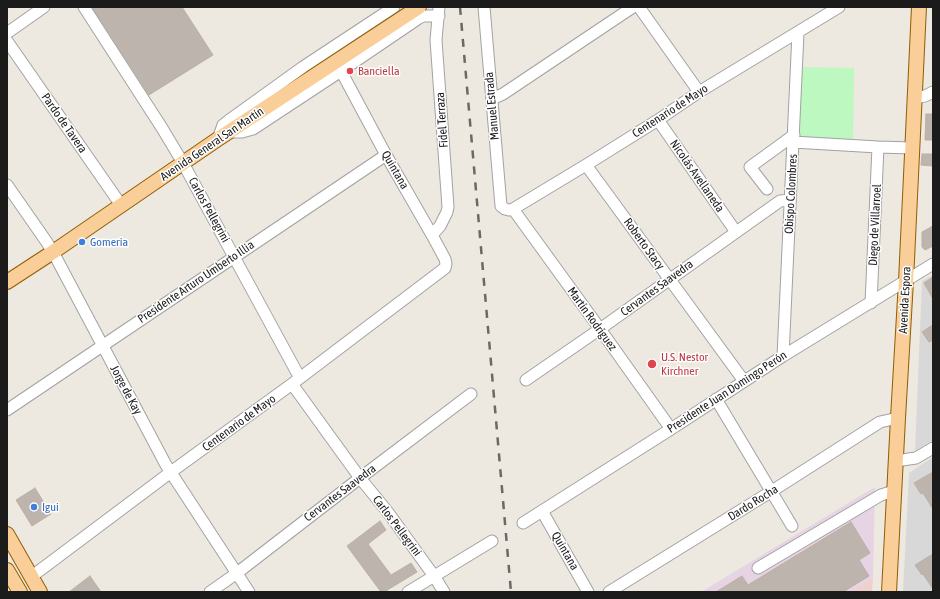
<!DOCTYPE html>
<html>
<head>
<meta charset="utf-8">
<style>
	body { margin:0 }
	#map { position:relative; width:940px; height:599px; overflow:hidden; background:#ede9e1; font-family:"Asap Condensed",sans-serif }
	canvas { display:block }
	.frame { position:absolute; inset:0; border:8px solid #1b1b1b; pointer-events:none }
</style>
</head>
<body>
<div id="map">
<canvas width="940" height="599"></canvas>
<div class="frame"></div>
</div>
<script>
const ctx = document.querySelector('canvas').getContext('2d');
ctx.lineJoin = 'round';
function fillPath(path, color) { ctx.fillStyle = color; ctx.fill(path, 'evenodd'); }
const shape = rows => new Path2D(rows.map(r => 'M' + r).join(''));
function strokePath(path, color, width, dash) { ctx.strokeStyle = color; ctx.lineWidth = width; ctx.lineCap = dash ? 'butt' : 'round'; ctx.setLineDash(dash || []); ctx.stroke(path); }
function label(font, color, halo, rows, align = 'center') {
  ctx.font = font + ' "Asap Condensed",sans-serif'; ctx.lineWidth = 3; ctx.setLineDash([]); ctx.textBaseline = 'middle'; ctx.strokeStyle = halo; ctx.fillStyle = color; for (const [text, x, y, turn = 0] of rows) {
    ctx.save(); ctx.translate(x, y); ctx.rotate((+turn || 0) * Math.PI / 180); ctx.textAlign = isNaN(turn) ? turn : align; if (halo) ctx.strokeText(text, 0, 0); ctx.fillText(text, 0, 0); ctx.restore();
  }
}
const residential = shape([
	[933,275,933,440,915,451,922,281],
	[933,457,933,592,903,592,909,473]
]);
const commercial = shape([
	[873,577,872,592,849,592]
]);
const industrial = shape([
	[875,487,873,577,849,592,701,592]
]);
const park = shape([
	[800,67,854,68,853,144,797,138]
]);
const building = shape([
	[92,7,182,7,213,55,149,95,92,7],
	[926,114,933,114,933,140,925,140,926,114],
	[922,154,933,154,933,166,921,165,922,154],
	[933,226,933,246,925,250,922,247,922,232,933,226],
	[933,277,933,299,924,283,933,277],
	[931,326,933,330,933,340,929,342,922,332,931,326],
	[933,472,933,509,923,493,921,494,914,483,933,472],
	[35,488,51,514,32,526,16,500,35,488],
	[380,521,386,530,368,544,391,575,411,563,417,572,384,592,381,592,347,546,380,521],
	[851,522,870,553,859,560,869,576,843,592,716,592,742,576,748,585,851,522],
	[933,554,933,589,923,574,922,575,915,565,933,554],
	[90,576,101,592,69,592,90,576]
]);
const minor = shape([
	[84,7,162,128,183,163,295,369,300,378],
	[484,7,501,206,505,209,509,210,513,209,586,165,658,120,699,92,839,7],
	[639,7,699,92],
	[7,33,44,7],
	[7,41,121,205],
	[915,98,925,96,933,92],
	[492,99,503,94,633,7],
	[658,120,736,232],
	[228,132,242,132,253,129,341,71,419,18,423,16,439,16],
	[218,139,223,125,228,121,303,67,394,7],
	[793,142,878,147,912,148],
	[586,165,744,381],
	[7,185,46,241,53,252,166,465,249,592],
	[767,189,750,167,794,135],
	[513,209,600,329,671,429],
	[432,235,440,226,447,212,448,207,436,40,439,7],
	[871,303,878,147],
	[783,356,798,33],
	[526,380,600,329,780,201,790,200],
	[292,384,360,478,387,511,434,576,444,592],
	[716,399,792,526],
	[7,410,386,155],
	[895,461,916,458,933,448],
	[542,511,588,592],
	[523,523,671,429,783,356,933,264],
	[758,568,881,495,894,491],
	[31,577,171,472,292,384,445,268,446,264,445,259,432,235,386,155,341,71],
	[210,592,237,573,360,478,471,394],
	[408,592,492,541],
	[609,592,772,491,880,422,898,418]
]);
const major = shape([
	[7,282,53,252,218,139,419,7],
	[7,534,40,592],
	[7,570,20,592],
	[889,592,898,418,906,281,919,7]
]);
const rail = shape([
	[460,7,511,592]
]);
const markers = [
	[350,71,4,"#e0444e"],
	[82,242,4,"#3f7fe0"],
	[652,364,5,"#e0444e"],
	[34,507,4,"#3f7fe0"]
];
const healthNames = [
	["Banciella",358,71],
	["U.S. Nestor",661,357],
	["Kirchner",661,371]
];
const streetNames = [
	["Manuel Estrada",492,106,-95],
	["Centenario de Mayo",670,111,-33],
	["Fidel Terraza",442,120,-94],
	["Pardo de Tavera",64,123,55],
	["Avenida General San Martín",212,144,-34],
	["Quintana",395,170,60],
	["Nicolás Avellaneda",697,176,55],
	["Obispo Colombres",791,194,-87],
	["Carlos Pellegrini",209,210,61],
	["Diego de Villarroel",875,225,-87],
	["Roberto Stacy",644,244,54],
	["Presidente Arturo Umberto Illia",196,282,-34],
	["Cervantes Saavedra",657,288,-36],
	["Avenida Espora",905,300,-87],
	["Martín Rodríguez",592,319,54],
	["Jorge de Kay",126,390,62],
	["Presidente Juan Domingo Perón",727,392,-33],
	["Centenario de Mayo",239,423,-36],
	["Cervantes Saavedra",340,493,-37],
	["Dardo Rocha",753,503,-32],
	["Carlos Pellegrini",397,526,53],
	["Quintana",565,551,60]
];
const shopNames = [
	["Gomeria",90,242],
	["Igui",42,507]
];
fillPath(residential, '#d9d8d8');
fillPath(commercial, '#eed0cf');
fillPath(industrial, '#e6d3e3');
fillPath(park, '#bdf8c0');
fillPath(building, '#bdb4ad');
strokePath(building, '#beafa4', 1);
strokePath(minor, '#a2a2a2', 13);
strokePath(major, '#905e02', 16);
strokePath(minor, '#fff', 11);
strokePath(major, '#face99', 14);
strokePath(rail, '#696969', 2.5, [8, 8]);
for (const [x, y, r, color] of markers) { const dot = new Path2D(); dot.arc(x, y, r, 0, 2 * Math.PI); ctx.fillStyle = color; ctx.fill(dot); strokePath(dot, '#fff', 1.5); }
label('12px', '#be3a42', '#fff', healthNames, 'left');
label('12px', '#1b1b1b', '#fff', streetNames);
label('12px', '#366cbe', '#fff', shopNames, 'left');
</script>
</body>
</html>
